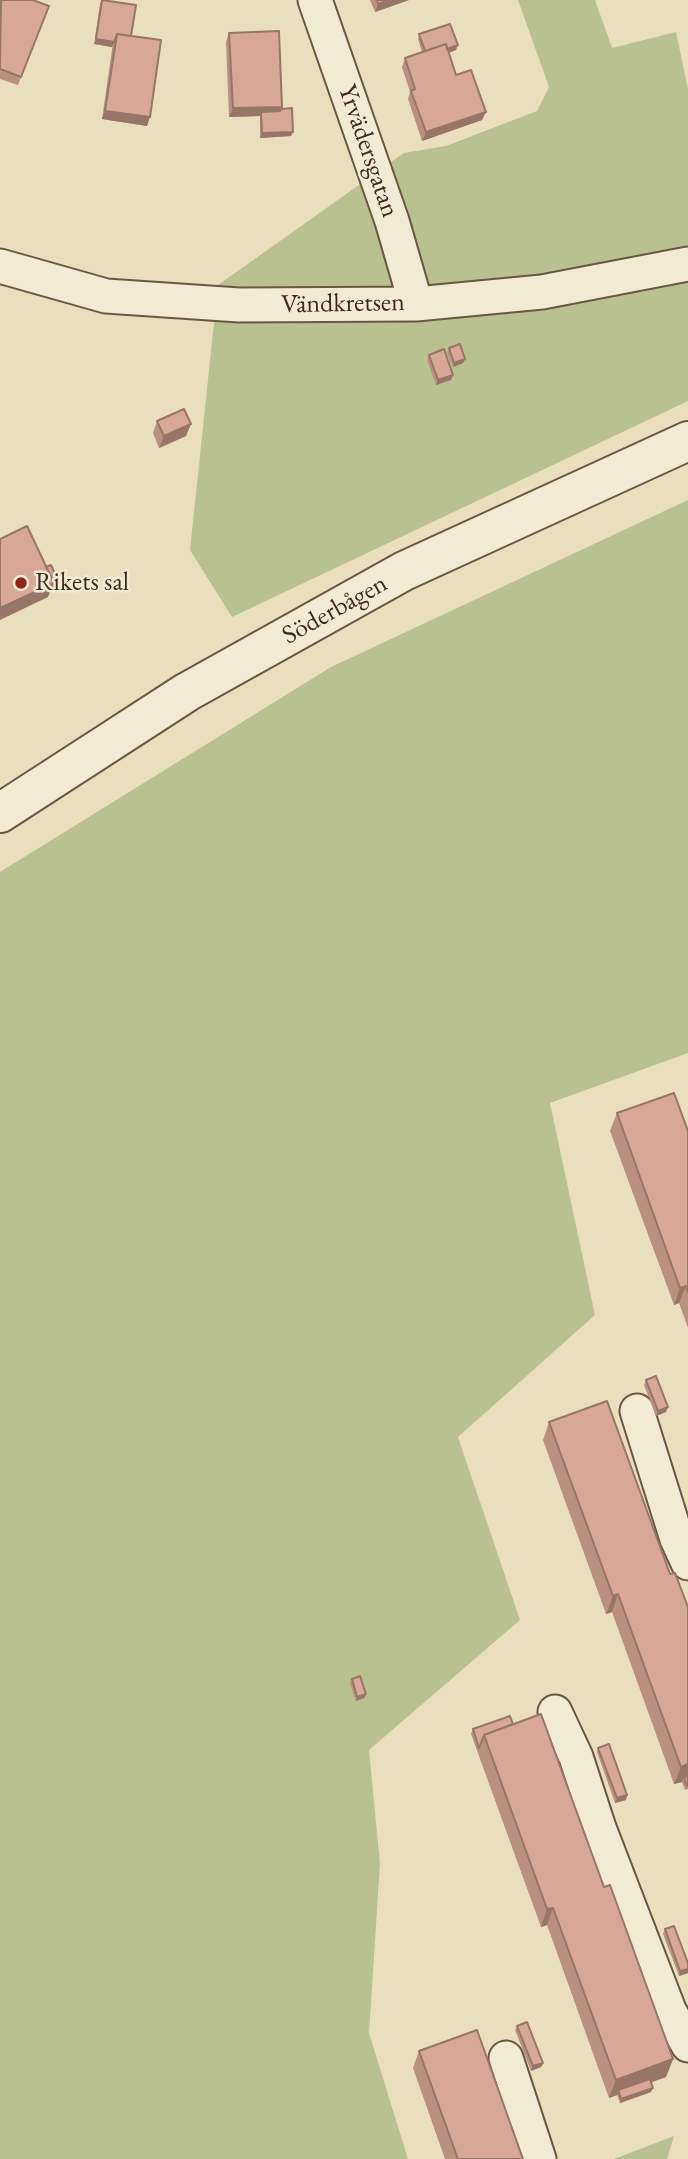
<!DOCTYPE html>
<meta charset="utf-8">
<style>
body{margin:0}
canvas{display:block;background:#e9dfbd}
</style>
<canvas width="688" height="2159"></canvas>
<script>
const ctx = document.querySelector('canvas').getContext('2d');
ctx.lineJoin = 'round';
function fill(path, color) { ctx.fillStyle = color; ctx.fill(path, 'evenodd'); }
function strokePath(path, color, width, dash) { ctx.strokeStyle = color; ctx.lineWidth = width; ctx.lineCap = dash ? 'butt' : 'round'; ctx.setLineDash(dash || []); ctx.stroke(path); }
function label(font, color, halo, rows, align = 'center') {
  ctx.font = font + ' "EB Garamond",serif'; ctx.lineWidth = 5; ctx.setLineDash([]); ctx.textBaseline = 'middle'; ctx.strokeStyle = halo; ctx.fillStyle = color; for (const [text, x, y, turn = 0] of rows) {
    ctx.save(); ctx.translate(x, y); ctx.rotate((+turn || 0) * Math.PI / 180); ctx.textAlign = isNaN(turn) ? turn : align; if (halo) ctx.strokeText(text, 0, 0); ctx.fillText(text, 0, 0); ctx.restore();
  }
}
fill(new Path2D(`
 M518,0h77l17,48 64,-16 12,57v312l-456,216 -42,-67 28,-265 186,-132 42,-7 91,-35 12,-24z
 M688,500v553l-138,50 45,212 -137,122 62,183 -151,130 11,114 -11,169 39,126h-408v-1287l331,-205z
 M674,2136l-7,23h-53z`), '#b9c18f');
const minor = new Path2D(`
 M315,0l77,221 24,83
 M0,266l106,30 133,9 177,-1 126,-12 146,-28
 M637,1411l40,128 11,24
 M555,1712l21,45 23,71 70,182 19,35
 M506,2058l33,101`);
const tertiary = new Path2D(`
 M0,813l187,-121 217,-121 284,-130`);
strokePath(minor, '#6a5645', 37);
strokePath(tertiary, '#6a5645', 42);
strokePath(minor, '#f1ead4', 33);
strokePath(tertiary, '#f1ead4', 38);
fill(new Path2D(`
 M102,0l29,36 16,90 -45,-7 11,-76 -1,4 -18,-3 6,-40z
 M370,0h39l-34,12z
 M0,2l49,4 -31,79 -18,-6z
 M229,33l53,74 -1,2 12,23 -2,4 -31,2v-22l-31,1 -3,-75z
 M419,34l37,16 -7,3 7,22 26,45 -60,21 -14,-42 2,-7 -8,-25 3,-9 17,-6 -4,-13z
 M449,348l16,11 -2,4 -10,4 -6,-14z
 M429,355l24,20 -2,5 -15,5 -9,-25z
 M157,421l29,15 -27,12 -6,-15z
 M617,1113l71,18v197l-9,-25 -5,2 -64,-174z
 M646,1380l20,32 -10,4 -12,-31z
 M549,1422l121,152 18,33v182l-3,1 -3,-8 -8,2 -62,-172 -6,2 -63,-174z
 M352,1679l14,15 -2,4 -8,3 -6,-17z
 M513,1724l91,163 69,172 -7,18 -15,5v10l-31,11 -3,-8 -8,3 -62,-173 -6,2 -70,-193 2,-5z
 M598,1748l29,47 -1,5 -11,3 -18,-51z
 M665,1929l23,44 -9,3 -16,-42z
 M517,2026l26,37 -2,4 -10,4 -16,-41z
 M419,2051l104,108h-78l-32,-91z`), '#bb9081');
fill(new Path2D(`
 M388,0h21l-34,12 3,-8z
 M96,39l18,3 -2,5 -18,-3z
 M458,45l-2,5 -13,5 2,-5z
 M282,107l-4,8 -17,-3 -1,4 -31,1 4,-9z
 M105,111l45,6 -3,9 -45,-7z
 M486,112l-4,8 -60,21 4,-9z
 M293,132l-2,4 -31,2 2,-5z
 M465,359l-2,4 -10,4 1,-4z
 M453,375l-2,5 -15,5 2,-5z
 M191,424l-5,12 -27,12 5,-12z
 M54,583h5l-2,5 -6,2 -3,7 -48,23v-12z
 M686,1286l-7,17 -5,2 6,-17z
 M668,1407l-2,5 -10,4 2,-5z
 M618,1594l-6,18 -6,2 7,-18z
 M366,1694l-2,4 -8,3 1,-4z
 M688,1764v15l-4,-2 -2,5 -8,2 7,-17z
 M627,1795l-1,5 -11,3 2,-5z
 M553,1908l-6,17 -6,2 6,-18z
 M688,1969v4l-9,3 1,-5z
 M673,2059l-7,18 -47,17 -1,-4 -1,5 -8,3 7,-18z
 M543,2063l-2,4 -10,4 2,-5z
 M653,2088l-2,4 -31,11 1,-4z`), '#987569');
const building = new Path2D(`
 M1,0h32l16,6 -28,71 -21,-8z
 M102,0l34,5 -5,31 -14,-2 -3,8 -18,-3z
 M377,0h11l-10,4z
 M450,24l8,21 -11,4 -1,-5 -21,7 -6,-17z
 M279,31l3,76 -49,1 -4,-75z
 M117,34l44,6 -11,77 -45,-6z
 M446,44l10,31 15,-5 15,42 -60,20 -15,-41 4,-2 -10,-31z
 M292,108l1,24 -31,1 -1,-21 19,-1 1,-2z
 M460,344l5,15 -11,4 -5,-15z
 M444,349l9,26 -15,5 -9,-25z
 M184,409l7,15 -27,12 -7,-15z
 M27,526l27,57 -54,25v-69z
 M51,565l8,18 -6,3 1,-3 -8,-16z
 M674,1093l14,38v161l-2,-6 -6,2 -63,-175z
 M656,1376l12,31 -10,4 -12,-31z
 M607,1401l63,173 5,-1 13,34v157l-7,3 -63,-173 -5,2 -64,-174z
 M360,1676l6,18 -9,3 -5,-18z
 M541,1714l63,173 6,-2 63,174 -57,21 -63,-172 -6,1 -63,-174z
 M510,1716l3,8 -29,11 -5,13 -6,-19z
 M609,1744l18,51 -10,3 -19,-50z
 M688,1776v9l-1,1 -3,-9z
 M674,1926l14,37v6l-8,2 -15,-42z
 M527,2022l16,41 -10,3 -16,-40z
 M477,2030l46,129h-65l-39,-108z
 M650,2079l3,9 -32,11 -3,-9z`);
fill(building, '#d9a796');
strokePath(building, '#987569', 2);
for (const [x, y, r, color] of [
 [21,583,7,"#8f2418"]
]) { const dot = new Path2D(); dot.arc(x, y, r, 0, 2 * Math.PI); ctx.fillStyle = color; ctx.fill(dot); strokePath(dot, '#f1ead4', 2.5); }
label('26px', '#3f281d', '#f1ead4', [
 ["Yrvädersgatan",368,151,71],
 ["Vändkretsen",343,304,-1],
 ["Söderbågen",335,610,-29]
]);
label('26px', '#3f281d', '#f1ead4', [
 ["Rikets sal",35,583]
], 'left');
</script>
